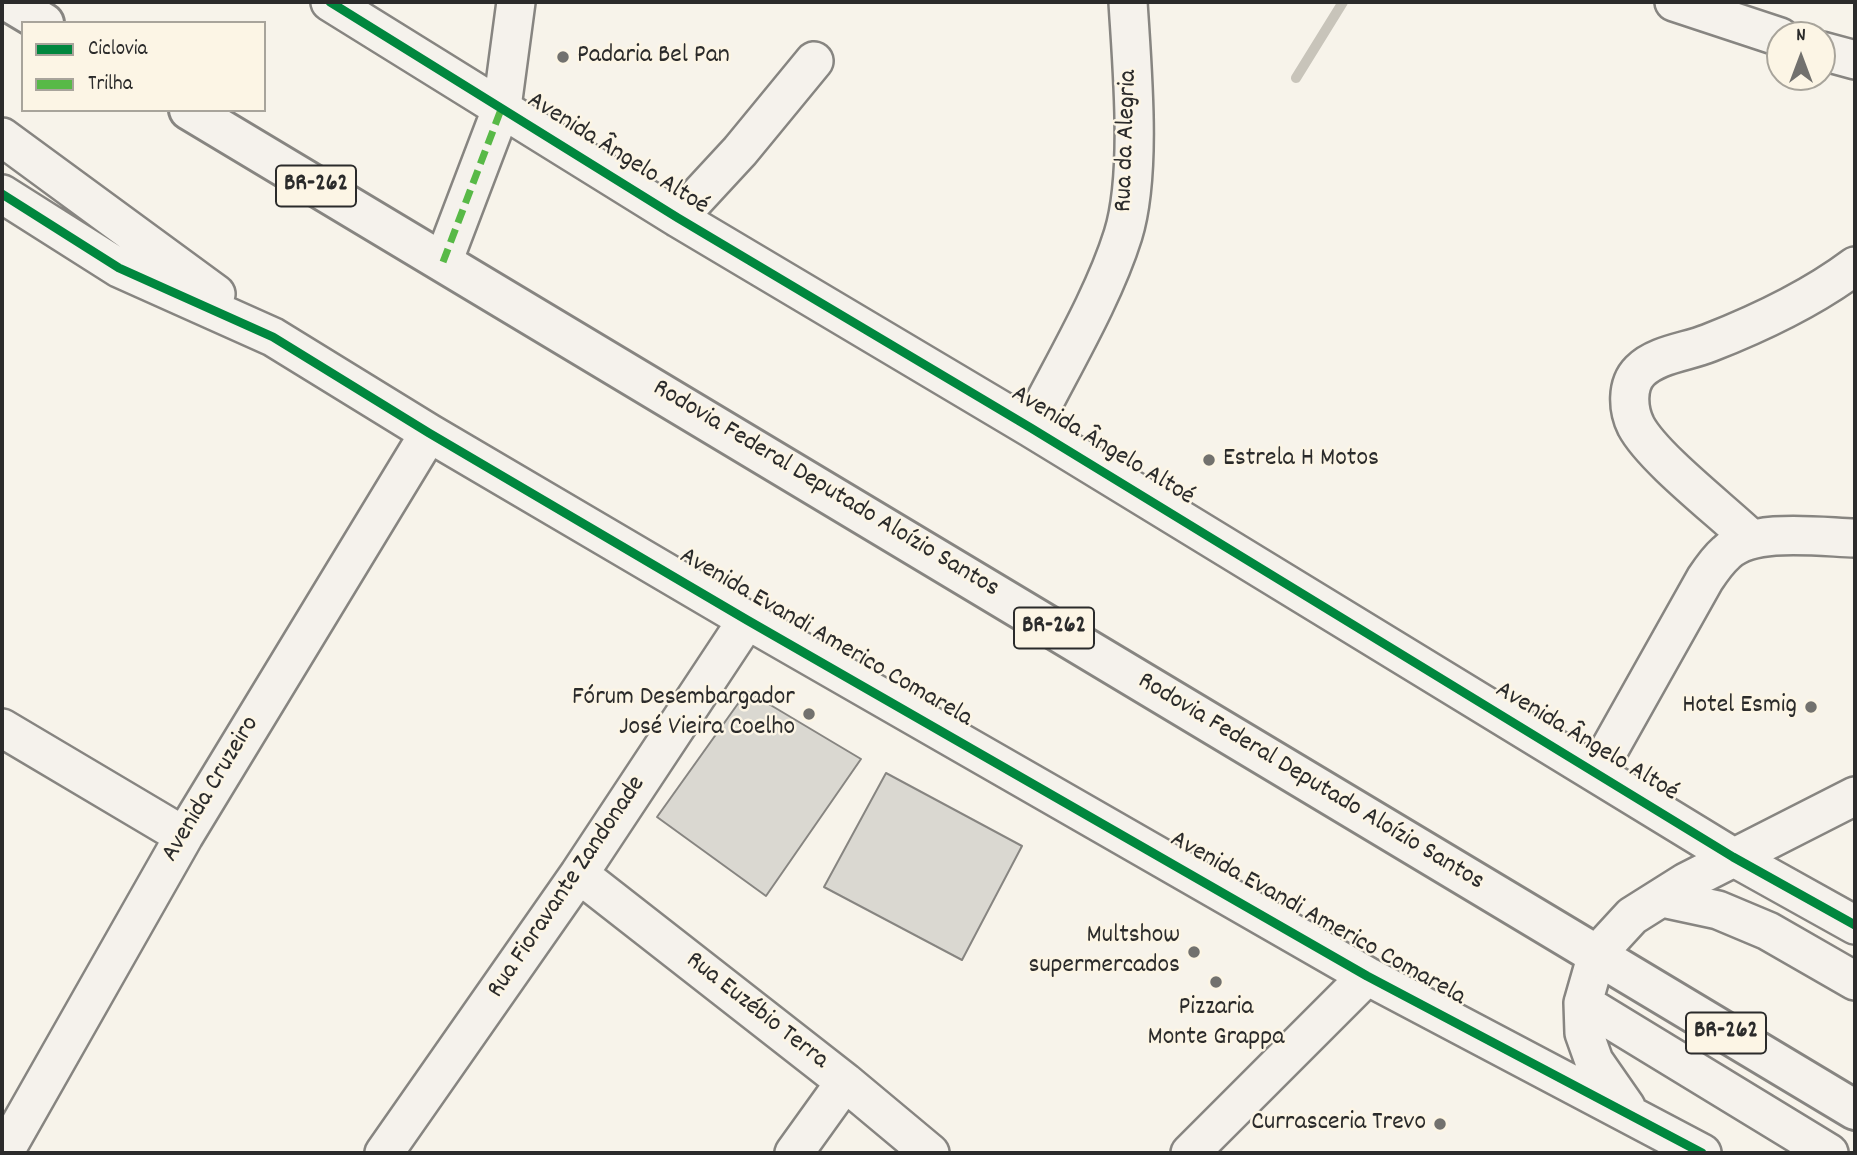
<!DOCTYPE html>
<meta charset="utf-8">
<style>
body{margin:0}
#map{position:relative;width:1857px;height:1155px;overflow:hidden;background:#f7f3ea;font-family:Dekko,sans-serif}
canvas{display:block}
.frame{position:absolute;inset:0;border:4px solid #2b2b2b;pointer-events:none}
.legend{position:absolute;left:21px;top:21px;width:245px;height:91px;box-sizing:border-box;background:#fcf5e5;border:2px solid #a8a49b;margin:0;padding:9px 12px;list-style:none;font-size:21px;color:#2b2b2b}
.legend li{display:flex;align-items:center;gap:14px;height:35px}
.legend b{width:35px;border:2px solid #a8a49b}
.north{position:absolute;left:1766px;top:21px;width:70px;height:70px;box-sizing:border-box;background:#fcf5e5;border:2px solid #a8a49b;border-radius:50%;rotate:0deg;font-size:19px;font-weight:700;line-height:28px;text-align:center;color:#2b2b2b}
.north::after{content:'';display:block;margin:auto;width:24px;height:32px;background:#72716e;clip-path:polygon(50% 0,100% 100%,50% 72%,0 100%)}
</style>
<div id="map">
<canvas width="1857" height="1155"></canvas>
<div class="frame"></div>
<ul class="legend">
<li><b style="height:9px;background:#00873e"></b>Ciclovia</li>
<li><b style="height:9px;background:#58b947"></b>Trilha</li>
</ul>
<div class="north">N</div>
</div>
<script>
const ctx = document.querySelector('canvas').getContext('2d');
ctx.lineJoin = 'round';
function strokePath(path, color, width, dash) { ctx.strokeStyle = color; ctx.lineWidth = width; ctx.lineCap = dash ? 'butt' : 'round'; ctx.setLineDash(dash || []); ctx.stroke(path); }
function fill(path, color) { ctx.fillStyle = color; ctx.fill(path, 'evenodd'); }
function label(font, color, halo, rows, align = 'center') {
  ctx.font = font + ' Dekko,sans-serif'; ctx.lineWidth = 5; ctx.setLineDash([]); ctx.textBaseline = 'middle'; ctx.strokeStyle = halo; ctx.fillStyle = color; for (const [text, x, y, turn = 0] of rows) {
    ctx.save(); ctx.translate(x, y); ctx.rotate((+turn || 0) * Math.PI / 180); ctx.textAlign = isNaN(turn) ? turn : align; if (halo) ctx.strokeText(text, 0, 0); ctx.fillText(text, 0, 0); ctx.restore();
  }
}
strokePath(new Path2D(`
 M1296,78l47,-76`), '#c8c4ba', 10);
const building = new Path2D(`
 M747,691l114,68 -95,137 -109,-79z
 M886,773l136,73 -60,114 -138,-73z`);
fill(building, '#dad8d1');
strokePath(building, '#878581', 2);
const minor = new Path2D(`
 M330,2l348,216 353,210 702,429 122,68
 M1674,2l106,35
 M1822,51l33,9
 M2,137l214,157
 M2,194l117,74 154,69 156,96 318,187 620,356 335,177
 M678,218l62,-67 74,-90
 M443,262l59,-155 14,-105
 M1031,428c30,-60 72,-129 92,-193 19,-61 9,-168 5,-233
 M1751,539c-29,-28 -98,-81 -115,-113 -8,-16 -10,-41 4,-55 17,-17 47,-19 69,-28 51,-20 102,-44 146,-77
 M2,728l182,108
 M1596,773l109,-194c6,-9 13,-19 21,-26 26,-26 94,-16 129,-15
 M579,874l266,208 85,71
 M1662,898l56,12 50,21 87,50
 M1583,1003l246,150
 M1626,1107l-32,-46 -10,-28 -1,-30 14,-49 35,-38 54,-34 169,-86
 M4,1153l180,-317 245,-403
 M384,1153l195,-279 168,-254
 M794,1153l51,-71
 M1190,1153l177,-177`);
const highway = new Path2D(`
 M9,2l35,21
 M189,110l1666,1000`);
strokePath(minor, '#878581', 42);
strokePath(highway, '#878581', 44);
strokePath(minor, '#f5f2ec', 37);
strokePath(highway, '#f5f2ec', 38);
strokePath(new Path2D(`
 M443,262l59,-155`), '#58b947', 7, [14, 7]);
strokePath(new Path2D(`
 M330,2l348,216 353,210 702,429 122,68
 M2,194l117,74 154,69 156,96 318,187 620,356 335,177`), '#00873e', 9);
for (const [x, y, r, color] of [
 [563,57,7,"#72716e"],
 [1209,460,7,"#72716e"],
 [1811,707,7,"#72716e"],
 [809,714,7,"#72716e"],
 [1194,952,7,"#72716e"],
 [1216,982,7,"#72716e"],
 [1440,1124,7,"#72716e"]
]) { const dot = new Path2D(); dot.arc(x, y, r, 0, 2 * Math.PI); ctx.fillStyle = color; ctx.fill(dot); strokePath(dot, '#fcf5e5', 2.5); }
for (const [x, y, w] of [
 [316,186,80],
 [1054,628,80],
 [1726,1033,80]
]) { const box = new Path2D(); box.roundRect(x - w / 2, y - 20.5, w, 41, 5); ctx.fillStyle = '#fcf5e5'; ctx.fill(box); strokePath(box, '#2b2b2b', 2); }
label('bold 24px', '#2b2b2b', null, [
 ["BR-262",316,186],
 ["BR-262",1054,628],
 ["BR-262",1726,1033]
]);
label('26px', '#2b2b2b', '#fcf5e5', [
 ["Padaria Bel Pan",577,57,"left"],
 ["Estrela H Motos",1223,460,"left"],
 ["Fórum Desembargador",795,699],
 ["José Vieira Coelho",795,729],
 ["Hotel Esmig",1797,707],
 ["Multshow",1180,937],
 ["supermercados",1180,967],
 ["Pizzaria",1216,1009,"center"],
 ["Monte Grappa",1216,1039,"center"],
 ["Currasceria Trevo",1426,1124]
], 'right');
label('26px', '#2b2b2b', '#fcf5e5', [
 ["Rua da Alegria",1128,141,-88],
 ["Avenida Ângelo Altoé",617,155,32],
 ["Avenida Ângelo Altoé",1102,447,31],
 ["Rodovia Federal Deputado Aloízio Santos",825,490,31],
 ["Avenida Evandi Americo Comarela",825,639,30],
 ["Avenida Ângelo Altoé",1586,743,31],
 ["Rodovia Federal Deputado Aloízio Santos",1310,783,31],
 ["Avenida Cruzeiro",212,790,-59],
 ["Rua Fioravante Zandonade",568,888,-56],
 ["Avenida Evandi Americo Comarela",1317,920,29],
 ["Rua Euzébio Terra",756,1012,38]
]);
</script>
